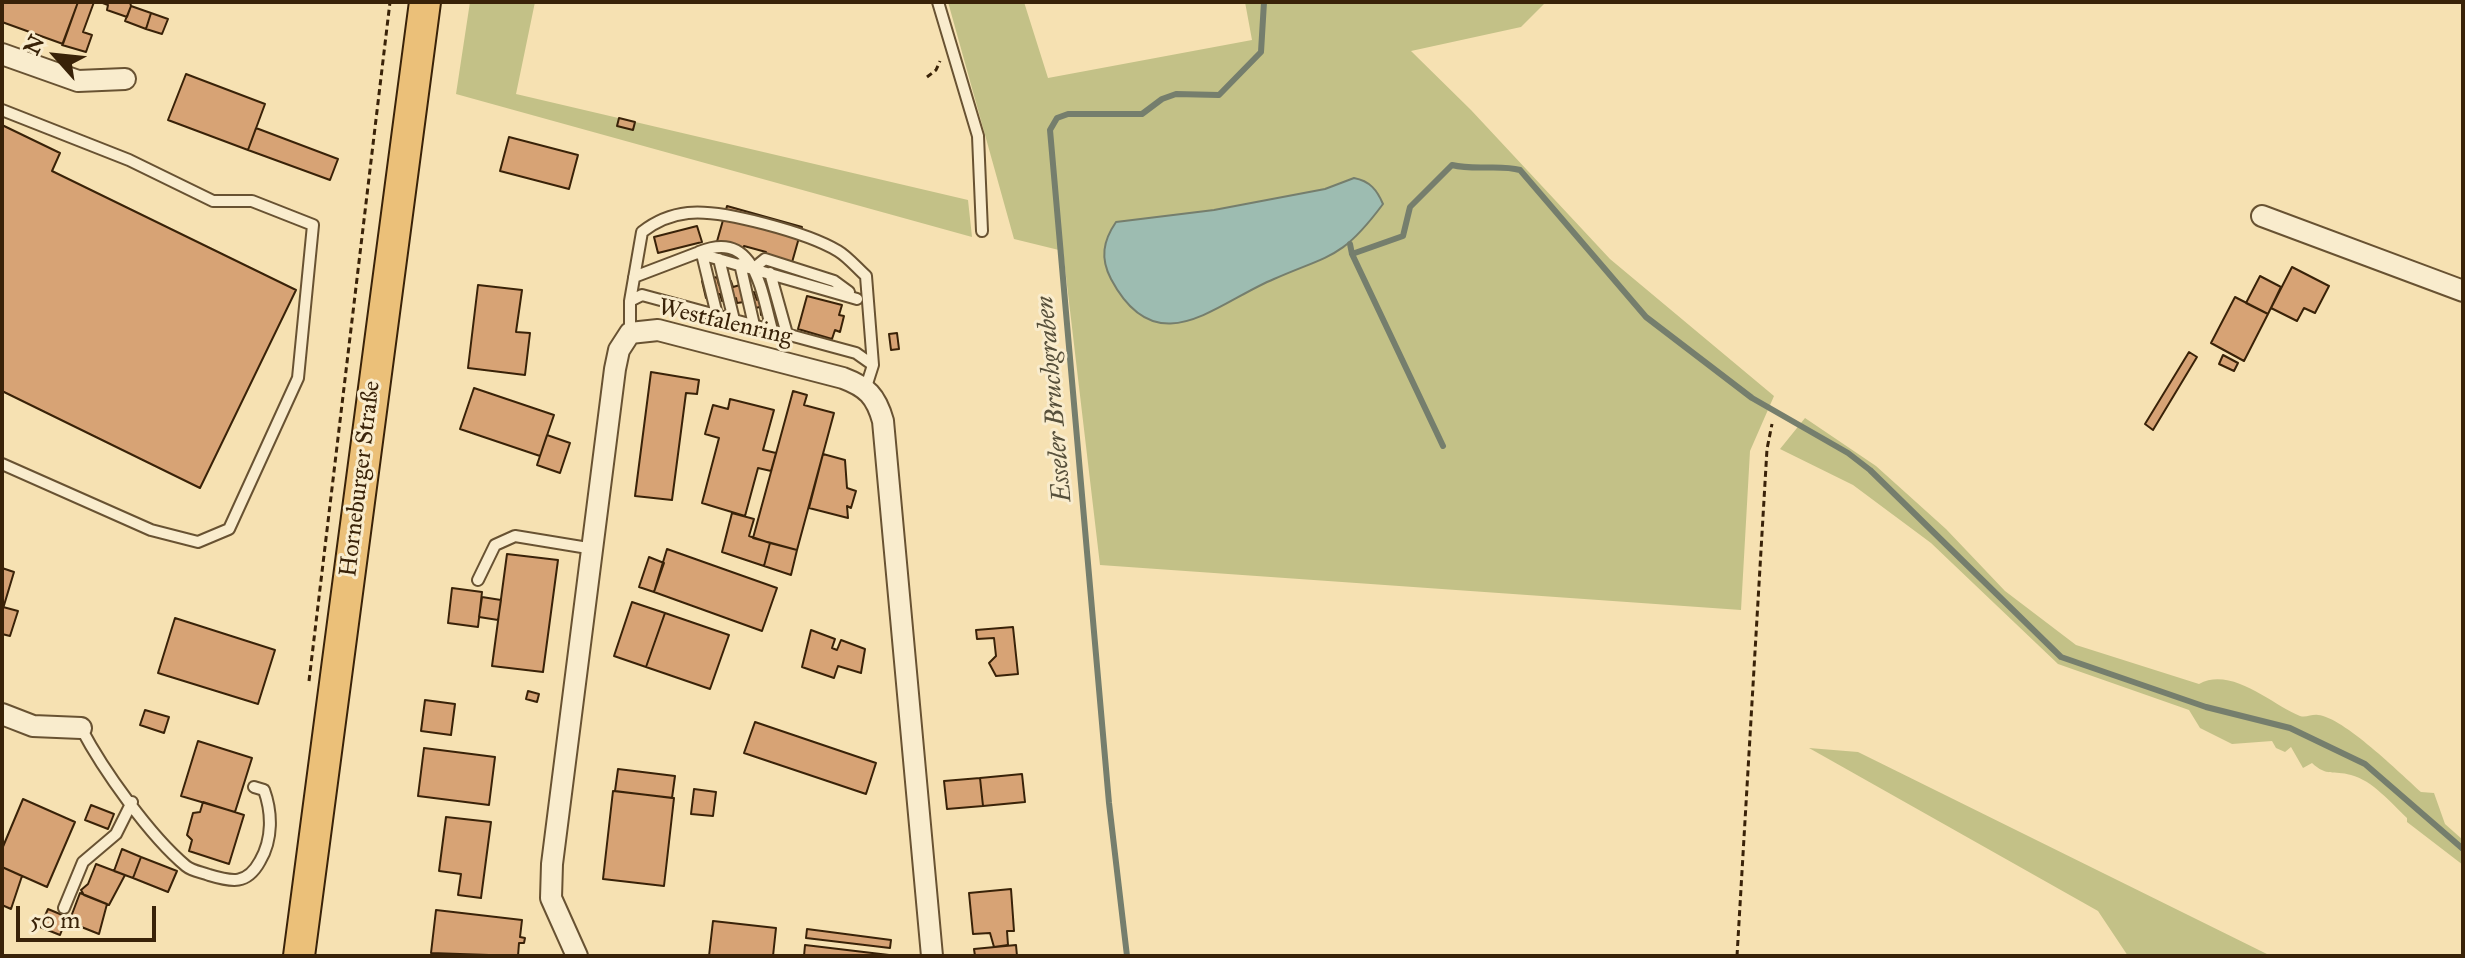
<!DOCTYPE html>
<meta charset="utf-8">
<style>
body{margin:0}
#map{position:relative;width:2465px;height:958px;overflow:hidden;background:#f6e1b2;font-family:"IM FELL Great Primer",serif}
canvas{display:block}
.frame{position:absolute;inset:0;border:4px solid #392208;pointer-events:none}
.north{position:absolute;left:16px;top:16px;width:80px;height:80px;-webkit-text-stroke:6px #f9eccd;paint-order:stroke;rotate:297deg;font-size:22px;font-weight:700;line-height:32px;text-align:center;color:#392208}
.north::after{content:'';display:block;margin:auto;width:28px;height:36px;background:#392208;clip-path:polygon(50% 0,100% 100%,50% 72%,0 100%)}
.scale{position:absolute;left:16px;top:906px;width:140px;height:36px;box-sizing:border-box;border:4px solid #392208;border-top:0;padding-left:10px;font-size:24px;line-height:28px;white-space:nowrap;color:#392208;-webkit-text-stroke:6px #f9eccd;paint-order:stroke}
</style>
<div id="map">
<canvas width="2465" height="958"></canvas>
<div class="frame"></div>
<div class="north">N</div>
<div class="scale">50 m</div>
</div>
<script>
const ctx = document.querySelector('canvas').getContext('2d');
ctx.lineJoin = 'round';
function fill(path, color) { ctx.fillStyle = color; ctx.fill(path, 'evenodd'); }
function strokePath(path, color, width, dash) { ctx.strokeStyle = color; ctx.lineWidth = width; ctx.lineCap = dash ? 'butt' : 'round'; ctx.setLineDash(dash || []); ctx.stroke(path); }
function label(font, color, halo, rows, align = 'center') {
  ctx.font = font + ' "IM FELL Great Primer",serif'; ctx.lineWidth = 6; ctx.setLineDash([]); ctx.textBaseline = 'middle'; ctx.strokeStyle = halo; ctx.fillStyle = color; for (const [text, x, y, turn = 0] of rows) {
    ctx.save(); ctx.translate(x, y); ctx.rotate((+turn || 0) * Math.PI / 180); ctx.textAlign = isNaN(turn) ? turn : align; if (halo) ctx.strokeText(text, 0, 0); ctx.fillText(text, 0, 0); ctx.restore();
  }
}
fill(new Path2D(`
 M470,2h65l-19,92 452,106 4,37 -516,-143z
 M948,2h76l24,76 204,-38 -7,-38h301l-25,25 -110,24 60,59 139,149 164,137 -24,55 -9,159 -641,-45 -37,-314 -49,-12z
 M1805,418l71,48 70,63 59,62 71,54 123,39c33,-18 73,21 101,32 6,2 12,-2 18,-1 25,2 83,59 103,77l13,1 11,31 18,16v25l-56,-43v-4c-15,-14 -35,-38 -56,-43 -18,-5 -24,2 -39,-12l-9,5 -12,-21 -6,5 -9,-4 -4,-7 -40,3 -32,-16 -11,-18 -131,-46 -127,-121 -78,-58 -73,-36z
 M1809,748l49,4 413,204h-143l-30,-45z`), '#c3c187');
const water = new Path2D(`
 M1354,178c16,3 23,12 29,26 -41,55 -52,50 -109,75 -58,24 -117,87 -163,0 -11,-21 -8,-38 5,-57l98,-12 111,-21z`);
fill(water, '#9dbcb1');
strokePath(water, '#757e6d', 2);
strokePath(new Path2D(`
 M1350,244l2,10 51,-18 7,-29 42,-42c24,6 47,-1 68,5l126,147 106,81 96,55 22,17 191,187 145,50 84,21 75,36 98,85
 M1352,254l91,192
 M1127,956l-18,-153 -59,-673 7,-12 11,-4h74l20,-15 14,-5 43,1 42,-43 3,-50`), '#757e6d', 6);
const building = new Path2D(`
 M2,2h76l-15,42 -61,-22z
 M78,2h16l-11,30 9,3 -6,17 -24,-7z
 M100,2h30l1,4 -4,11 -20,-7 1,-5z
 M131,6l20,7 -5,16 -21,-8z
 M151,13l17,6 -6,15 -16,-5z
 M186,74l79,30 -17,46 -80,-30z
 M619,118l16,4 -2,8 -16,-4z
 M2,125l58,28 -8,18 244,119 -96,198 -198,-97z
 M256,128l82,31 -8,21 -82,-30z
 M509,137l69,18 -9,34 -69,-18z
 M727,206l75,21 -13,46 -26,-8 3,-13 -22,-6 -4,13 -26,-7z
 M697,226l5,16 -44,11 -4,-16z
 M2292,267l37,19 -14,27 -11,-5 -7,13 -26,-13z
 M2260,276l21,11 -13,27 -22,-11z
 M717,277l2,8 12,-4 2,6 7,-2 2,10 12,-3 3,8 12,-3 4,15 -12,3 -1,-8 -14,3 -2,-8 -7,1 -1,-5 -14,3 -2,-7 -14,4 -4,-17z
 M478,285l44,5 -6,42 14,1 -5,42 -57,-7z
 M807,296l35,9 -3,10 5,1 -4,16 -5,-2 -3,9 -34,-10z
 M2235,297l33,17 -24,47 -33,-18z
 M897,333l2,16 -8,1 -2,-16z
 M2189,352l8,5 -44,73 -8,-6z
 M2223,355l15,8 -4,8 -15,-7z
 M651,372l48,8 -2,14 -11,-1 -14,107 -37,-4z
 M474,388l80,27 -14,41 -80,-27z
 M793,391l14,4 -3,10 30,8 -37,137 -44,-12z
 M730,399l44,11 -11,40 13,3 -5,18 -13,-3 -13,48 -43,-13 17,-65 -14,-4 8,-29 15,4z
 M547,435l23,8 -10,30 -23,-8z
 M823,454l22,6 2,28 9,3 -5,17 -4,-2 1,12 -39,-10z
 M732,513l22,6 -5,17 21,7 -6,23 -42,-14z
 M770,543l27,7 -6,25 -27,-9z
 M667,549l110,39 -15,43 -108,-39z
 M507,554l51,6 -15,112 -51,-6z
 M649,557l15,6 -10,29 -15,-5z
 M2,568l12,4 -12,40z
 M452,588l30,4 -4,35 -30,-4z
 M482,597l19,3 -3,20 -19,-3z
 M632,602l33,11 -19,54 -32,-11z
 M3,607l15,4 -8,25 -8,-2z
 M665,613l64,22 -19,54 -64,-22z
 M175,618l100,32 -17,54 -100,-31z
 M1013,627l5,47 -22,2 -7,-13 7,-7 -2,-18 -17,1 -1,-9z
 M811,630l24,9 -3,9 5,2 4,-10 24,9 -4,24 -23,-7 -4,12 -32,-11z
 M528,691l11,3 -2,8 -11,-3z
 M425,700l30,4 -4,31 -30,-4z
 M145,710l24,7 -5,16 -24,-8z
 M755,722l121,41 -10,31 -122,-41z
 M198,741l54,17 -17,54 -54,-16z
 M424,748l71,9 -6,48 -71,-9z
 M618,769l57,7 -3,22 -57,-7z
 M1022,774l3,28 -42,4 -3,-28z
 M980,778l3,28 -36,3 -3,-28z
 M694,789l22,3 -3,24 -22,-2z
 M613,791l61,7 -10,88 -61,-7z
 M23,799l52,23 -28,65 -45,-20v-18z
 M203,802l41,13 -15,49 -40,-13 3,-11 -5,-5 6,-22 7,-1z
 M91,805l23,9 -6,15 -23,-9z
 M446,817l45,5 -10,76 -23,-3 3,-21 -22,-3z
 M122,849l19,8 -8,21 -19,-7z
 M141,857l36,14 -9,21 -35,-14z
 M96,864l29,11 -16,30 -25,-10 -3,-5 7,-6z
 M2,867l20,9 -11,33 -9,-4z
 M1011,889l3,42h-7l1,14 -14,2 -4,-14 -17,1 -4,-41z
 M80,893l27,11 -8,30 -30,-12z
 M48,909l19,8 -7,18 -20,-8z
 M436,910l86,10 -2,17 5,1 -1,5h-5l-1,13 -87,-3z
 M713,921l63,7 -3,28h-64z
 M807,929l84,11 -1,8 -84,-10z
 M805,945l84,10v1h-85z
 M1016,945l1,11h-42l-1,-7z`);
fill(building, '#d7a375');
strokePath(building, '#392208', 2);
const service = new Path2D(`
 M938,2l40,134 4,95
 M2,110l127,50 84,41h39l61,24 -15,153 -69,151 -31,13 -47,-12 -149,-66
 M699,252c56,-23 62,38 73,78
 M702,254l15,61
 M719,259l15,61
 M740,264l14,61
 M754,268l11,-9 69,22 15,11
 M770,273l17,61
 M634,277l63,-24 160,46
 M630,301l12,-6 214,58 17,12
 M630,333v-32l12,-69c14,-11 28,-17 46,-19 34,-4 120,20 150,38 10,6 19,17 28,25l7,89 -7,22
 M478,580l17,-35 20,-9 79,13
 M81,728c22,42 69,108 105,138 6,5 15,6 23,9 23,7 38,10 51,-14 13,-22 12,-49 4,-71l-10,-3
 M64,908l19,-46 33,-28 16,-32`);
const minor = new Path2D(`
 M2,54l76,27 47,-2
 M2262,216l201,75
 M2,714l31,12 48,2
 M577,956l-26,-58 1,-34 63,-495 4,-19 11,-17 28,-3 185,48c24,9 33,18 40,43l49,535`);
const primary = new Path2D(`
 M299,956l126,-954`);
strokePath(service, '#685232', 14);
strokePath(minor, '#685232', 24);
strokePath(primary, '#392208', 34);
strokePath(new Path2D(`
 M927,77l9,-7 4,-9
 M309,681l81,-679
 M1737,956l30,-507 5,-25`), '#392208', 3, [6, 4]);
strokePath(service, '#f9eccd', 10);
strokePath(minor, '#f9eccd', 20);
strokePath(primary, '#ebc079', 30);
label('24px', '#392208', '#f9eccd', [
 ["Westfalenring",725,323,13],
 ["Horneburger Straße",361,479,-83]
]);
label('italic 26px', '#57503b', '#f9eccd', [
 ["Esseler Bruchgraben",1055,399,-95]
]);
</script>
